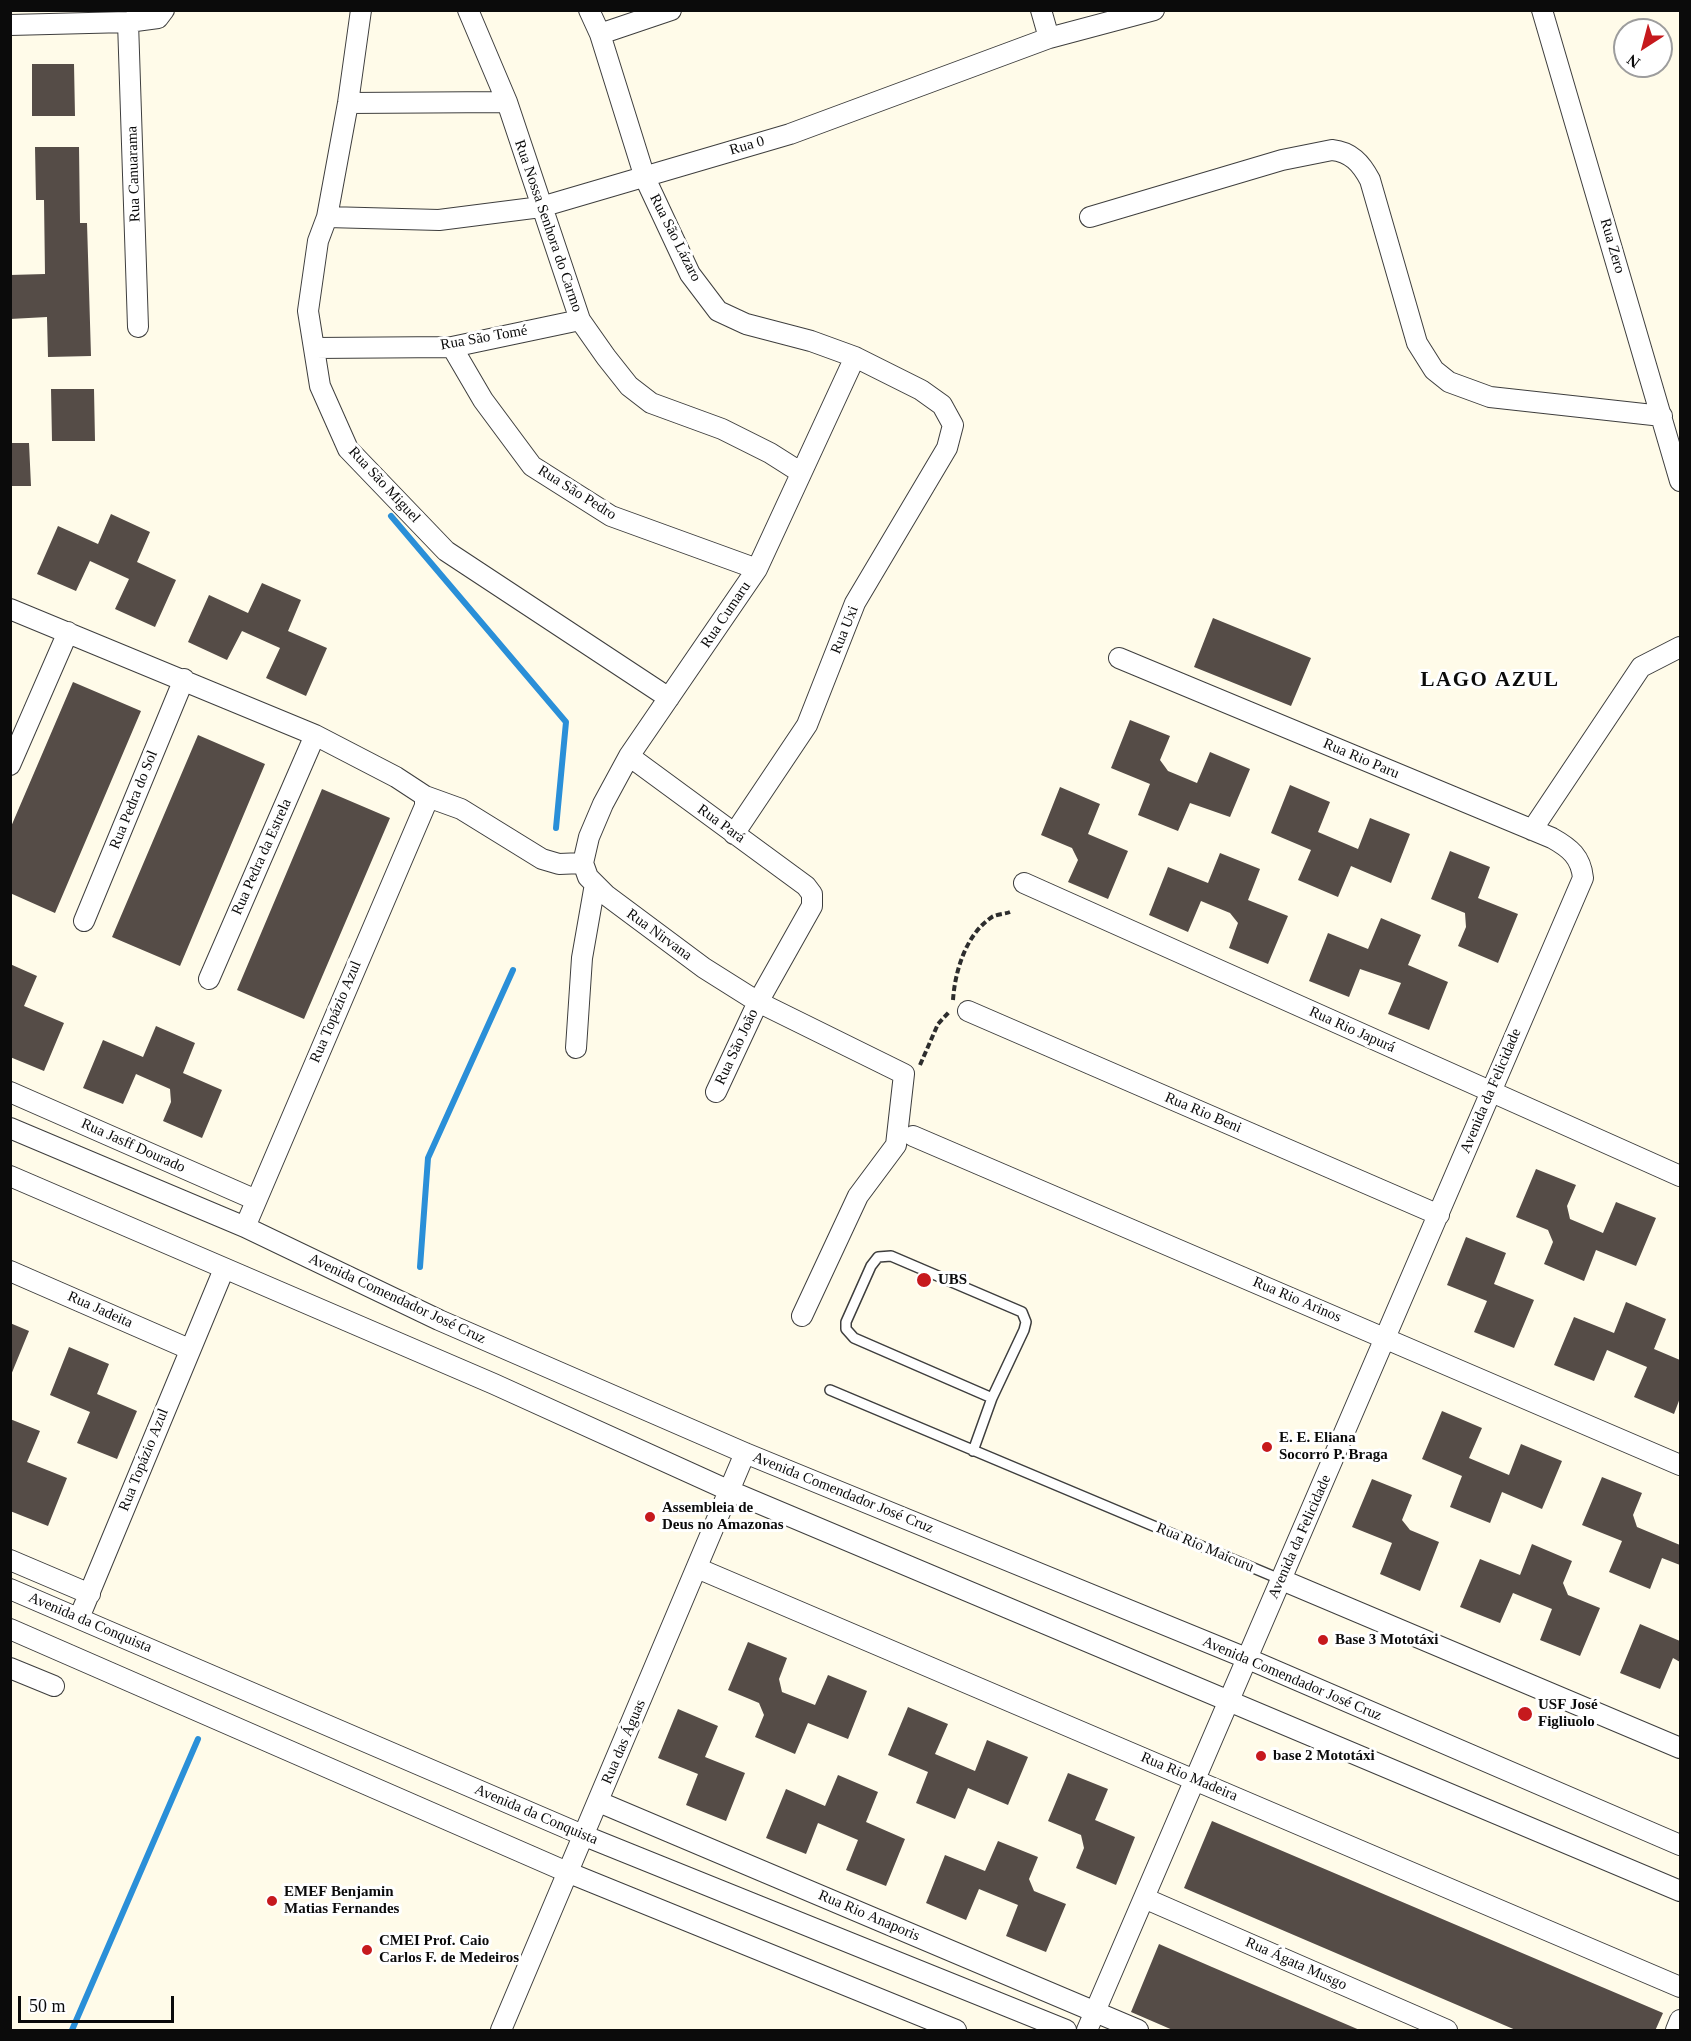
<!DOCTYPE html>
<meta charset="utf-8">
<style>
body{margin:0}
#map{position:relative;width:1691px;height:2041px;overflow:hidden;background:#fffbe9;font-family:"Times New Roman",serif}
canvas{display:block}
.frame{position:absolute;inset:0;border:12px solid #0b0b0b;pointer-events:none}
.north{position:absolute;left:1613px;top:18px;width:60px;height:60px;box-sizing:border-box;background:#fff;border:2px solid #9d9d9d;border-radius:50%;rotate:216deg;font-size:16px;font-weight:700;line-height:24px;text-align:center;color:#0b0b0b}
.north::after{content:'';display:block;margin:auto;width:21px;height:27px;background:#c6191d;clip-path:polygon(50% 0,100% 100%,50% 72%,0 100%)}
.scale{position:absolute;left:18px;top:1996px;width:156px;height:27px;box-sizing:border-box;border:3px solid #0b0b0b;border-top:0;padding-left:8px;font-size:18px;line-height:21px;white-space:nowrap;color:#0b0b0b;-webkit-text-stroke:4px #fff;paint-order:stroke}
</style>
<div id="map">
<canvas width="1691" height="2041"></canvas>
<div class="frame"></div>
<div class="north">N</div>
<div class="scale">50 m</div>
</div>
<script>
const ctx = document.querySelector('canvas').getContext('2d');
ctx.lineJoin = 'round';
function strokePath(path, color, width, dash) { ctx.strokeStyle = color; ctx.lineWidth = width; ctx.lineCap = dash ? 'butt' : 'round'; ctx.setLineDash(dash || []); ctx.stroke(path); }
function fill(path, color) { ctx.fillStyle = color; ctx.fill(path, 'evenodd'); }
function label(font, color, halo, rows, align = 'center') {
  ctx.font = font + ' "Times New Roman",serif'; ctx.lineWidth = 6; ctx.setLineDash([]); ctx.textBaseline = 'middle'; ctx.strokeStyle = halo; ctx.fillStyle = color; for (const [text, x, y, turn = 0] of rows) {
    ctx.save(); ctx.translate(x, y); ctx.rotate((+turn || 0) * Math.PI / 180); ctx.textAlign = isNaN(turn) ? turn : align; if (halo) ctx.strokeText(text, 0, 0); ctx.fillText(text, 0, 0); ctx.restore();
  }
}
strokePath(new Path2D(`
 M391,516l175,206 -10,106
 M420,1267l8,-109 85,-188
 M72,2030l126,-291`), '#2a8fd8', 6);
fill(new Path2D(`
 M32,64h42l1,52h-43z
 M35,147h44l1,76h7l4,133 -43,1 -1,-40 -37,2v-44l35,-1 -1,-74h-8z
 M51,389h43l1,52h-43z
 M10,443h19l2,43h-19z
 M111,514l39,18 -13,30 39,18 -21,47 -40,-18 14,-30 -39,-18 -14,30 -39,-17 21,-48 40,18z
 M262,583l39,17 -13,31 39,17 -21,48 -40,-18 14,-30 -38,-17 -15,29 -39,-18 21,-47 39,18z
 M1213,618l98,40 -20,48 -97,-39z
 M73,682l68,29 -86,202 -45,-20v-64z
 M1130,720l40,16 -10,24 8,11 29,12 13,-31 40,17 -20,48 -40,-14 -12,28 -40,-16 12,-31 -39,-16z
 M198,735l67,29 -85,202 -68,-29z
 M1290,785l40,17 -12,30 40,17 12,-31 40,16 -19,49 -40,-17 -13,31 -40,-17 13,-30 -40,-17z
 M1060,787l40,17 -12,30 40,17 -20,48 -40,-17 10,-22 -6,-12 -31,-13z
 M322,789l68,29 -86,201 -67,-29z
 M1450,851l40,16 -12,31 40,16 -20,49 -40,-17 8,-19 -1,-14 -34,-14z
 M1220,853l40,16 -12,31 40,16 -20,48 -39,-16 9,-25 -8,-10 -29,-12 -13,31 -39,-17 19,-48 40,16z
 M1381,918l40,17 -13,30 40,17 -19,48 -41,-16 13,-31 -41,-14 -11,28 -40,-16 19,-48 40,16z
 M10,964l27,12 -13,30 40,17 -20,48 -34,-14z
 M156,1026l39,17 -12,30 39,17 -20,48 -39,-17 8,-19 -1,-13 -34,-15 -13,30 -40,-16 20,-48 40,17z
 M1536,1169l40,16 -9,21 3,13 33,14 13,-31 40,16 -20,48 -40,-16 -12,31 -40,-17 9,-22 -5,-12 -32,-13z
 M1466,1237l40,16 -12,31 40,16 -20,48 -40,-16 13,-31 -40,-16z
 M1626,1302l40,17 -12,30 26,11v38l-6,16 -40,-17 13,-30 -40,-17 -13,31 -40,-16 20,-48 40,16z
 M10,1323l19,8 -18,44h-1z
 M69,1347l40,17 -12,30 40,17 -20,48 -40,-16 13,-31 -40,-17z
 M1442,1411l40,17 -13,30 40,17 12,-31 41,17 -20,48 -40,-17 -12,31 -40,-16 12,-31 -40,-17z
 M10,1419l30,12 -13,31 40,16 -19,48 -38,-15z
 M1602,1477l40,16 -9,22 4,12 43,18v20l-18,-7 -12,31 -41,-17 13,-31 -40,-16z
 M1372,1479l40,16 -10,25 8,10 29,12 -19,49 -40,-17 12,-31 -40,-16z
 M1532,1544l40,17 -9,22 5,12 32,13 -20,48 -40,-16 12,-31 -39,-16 -13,30 -40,-16 20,-48 40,16z
 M1640,1624l40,17v21l-7,-4 -13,31 -40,-16z
 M748,1642l39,16 -8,21 3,13 33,13 13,-30 39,16 -19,48 -40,-16 -13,31 -40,-17 9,-22 -5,-12 -31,-13z
 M908,1707l40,17 -13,30 40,17 12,-31 41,17 -20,48 -40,-17 -13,31 -39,-16 12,-31 -40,-17z
 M678,1709l40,17 -13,31 40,16 -19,48 -40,-16 12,-31 -40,-16z
 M1068,1773l40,16 -13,31 40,17 -19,48 -40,-17 8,-20 -3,-13 -33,-14z
 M838,1775l40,17 -12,30 39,17 -19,47 -40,-16 12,-30 -40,-17 -12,31 -40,-16 20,-49 39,17z
 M1212,1821l451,192 -8,18h-137l-334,-143z
 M998,1841l40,16 -9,22 5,12 32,13 -20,48 -40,-16 12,-31 -39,-16 -13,31 -40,-17 19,-48 40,16z
 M1159,1944l53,23 150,64h-187l-44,-19z`), '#554c47');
const lane = new Path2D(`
 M830,1390l452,190
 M973,1451l19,-53 -138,-60 -8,-9v-7l25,-56 7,-9 13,-1 131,56 4,10 -2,8 -32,68`);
const street = new Path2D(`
 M361,10l-13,93 -21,114 -9,24 -10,70 12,75 28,63 98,102 223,147
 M468,10l39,92 73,218 26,37 23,29 22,17 71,26 48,24 30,19
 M589,10l11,24 45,144 45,96 28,37 28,13 65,17 44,16 66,33 21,15 11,20 -6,23 -92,155 -48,122 -73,109
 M1041,10l8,28
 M1542,10l138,471
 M128,22l10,305
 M10,25l118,-3 30,-4 6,-8
 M600,34l71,-24
 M348,103l159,-1
 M327,217l112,3 102,-13 249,-73 259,-96 105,-28
 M1090,217l192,-57 50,-10c19,2 29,13 38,30l47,163 17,27 15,12 41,15 172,19
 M452,347l31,53 49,66 79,50 146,53
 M314,348l138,-1 128,-27
 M10,609l305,126 81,42 29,19 36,13 81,50 17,5 24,-1
 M629,756l177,130 6,8v12l-54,96 -42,90
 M10,765l58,-133
 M1532,830l109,-163 39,-20
 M1024,883l656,293
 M84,921l100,-242
 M209,979l106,-244
 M968,1011l471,204
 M576,1048l6,-90 13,-74
 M10,1092l246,108
 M10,1128l235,99 194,93 306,133 501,205 434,187
 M913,1136l767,329
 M10,1176l484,208 236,107 950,400
 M245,1227l180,-421v-10
 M10,1271l179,78
 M802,1316l56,-120 38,-51 8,-71 -146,-72 -54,-34 -98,-73 -18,-18 -5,-14 6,-26 14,-33 26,-48 128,-187 98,-212
 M10,1560l80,34
 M697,1568l983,419
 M1282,1580l398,168
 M10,1589l575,247 481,194
 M79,1618l145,-349
 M10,1629l557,243 389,158
 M10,1668l44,18
 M599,1802l539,228
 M1144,1898l303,132
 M501,2030l244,-577
 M1087,2030l496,-1152c-2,-21 -13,-30 -31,-40l-433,-180
 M1676,2030l4,-10`);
strokePath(lane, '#3e3e3e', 12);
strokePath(street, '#3e3e3e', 22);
strokePath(new Path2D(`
 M953,1000c2,-29 13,-66 39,-83 5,-3 13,-3 18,-5
 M920,1065l18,-41 11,-12`), '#2d2d2d', 4, [6, 3]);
strokePath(lane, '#fff', 9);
strokePath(street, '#fff', 20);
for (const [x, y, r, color] of [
 [924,1280,8,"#c6191d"],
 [1267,1447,6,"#c6191d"],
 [650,1517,6,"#c6191d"],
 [1323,1640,6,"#c6191d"],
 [1525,1714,8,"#c6191d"],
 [1261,1756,6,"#c6191d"],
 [272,1901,6,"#c6191d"],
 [367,1950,6,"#c6191d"]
]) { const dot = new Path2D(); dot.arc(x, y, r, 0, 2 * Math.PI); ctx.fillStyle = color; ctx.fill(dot); strokePath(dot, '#fff', 2); }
label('15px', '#0b0b0b', '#fff', [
 ["Rua 0",747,146,-16],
 ["Rua Canuarama",134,174,-92],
 ["Rua Nossa Senhora do Carmo",548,226,71],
 ["Rua São Lázaro",675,238,63],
 ["Rua Zero",1612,246,74],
 ["Rua São Tomé",484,338,-10],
 ["Rua São Miguel",384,485,47],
 ["Rua São Pedro",577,493,32],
 ["Rua Cumaru",726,615,-56],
 ["Rua Uxi",845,630,-68],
 ["Rua Rio Paru",1361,759,23],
 ["Rua Pedra do Sol",134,800,-68],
 ["Rua Pará",721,824,36],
 ["Rua Pedra da Estrela",262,857,-66],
 ["Rua Nirvana",659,935,36],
 ["Rua Topázio Azul",336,1012,-67],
 ["Rua Rio Japurá",1352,1030,24],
 ["Rua São João",737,1047,-65],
 ["Avenida da Felicidade",1491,1091,-67],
 ["Rua Rio Beni",1203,1113,23],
 ["Rua Jasff Dourado",133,1146,24],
 ["Avenida Comendador José Cruz",397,1299,25],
 ["Rua Rio Arinos",1297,1300,23],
 ["Rua Jadeita",100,1310,24],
 ["Rua Topázio Azul",144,1460,-68],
 ["Avenida Comendador José Cruz",843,1493,22],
 ["Avenida da Felicidade",1300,1537,-66],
 ["Rua Rio Maicuru",1205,1548,23],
 ["Avenida da Conquista",90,1623,23],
 ["Avenida Comendador José Cruz",1292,1679,23],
 ["Rua das Águas",624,1742,-67],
 ["Rua Rio Madeira",1189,1777,23],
 ["Avenida da Conquista",536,1815,23],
 ["Rua Rio Anaporis",869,1916,23],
 ["Rua Ágata Musgo",1296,1964,24]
]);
label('bold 15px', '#0b0b0b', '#fff', [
 ["UBS",938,1280],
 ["E. E. Eliana",1279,1438],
 ["Socorro P. Braga",1279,1455],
 ["Assembleia de",662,1508],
 ["Deus no Amazonas",662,1525],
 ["Base 3 Mototáxi",1335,1640],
 ["USF José",1538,1705],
 ["Figliuolo",1538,1722],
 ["base 2 Mototáxi",1273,1756],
 ["EMEF Benjamin",284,1892],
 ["Matias Fernandes",284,1909],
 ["CMEI Prof. Caio",379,1941],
 ["Carlos F. de Medeiros",379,1958]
], 'left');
ctx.letterSpacing = '1.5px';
label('bold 21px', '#0b0b0b', '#fff', [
 ["LAGO AZUL",1490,681]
]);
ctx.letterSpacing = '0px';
</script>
